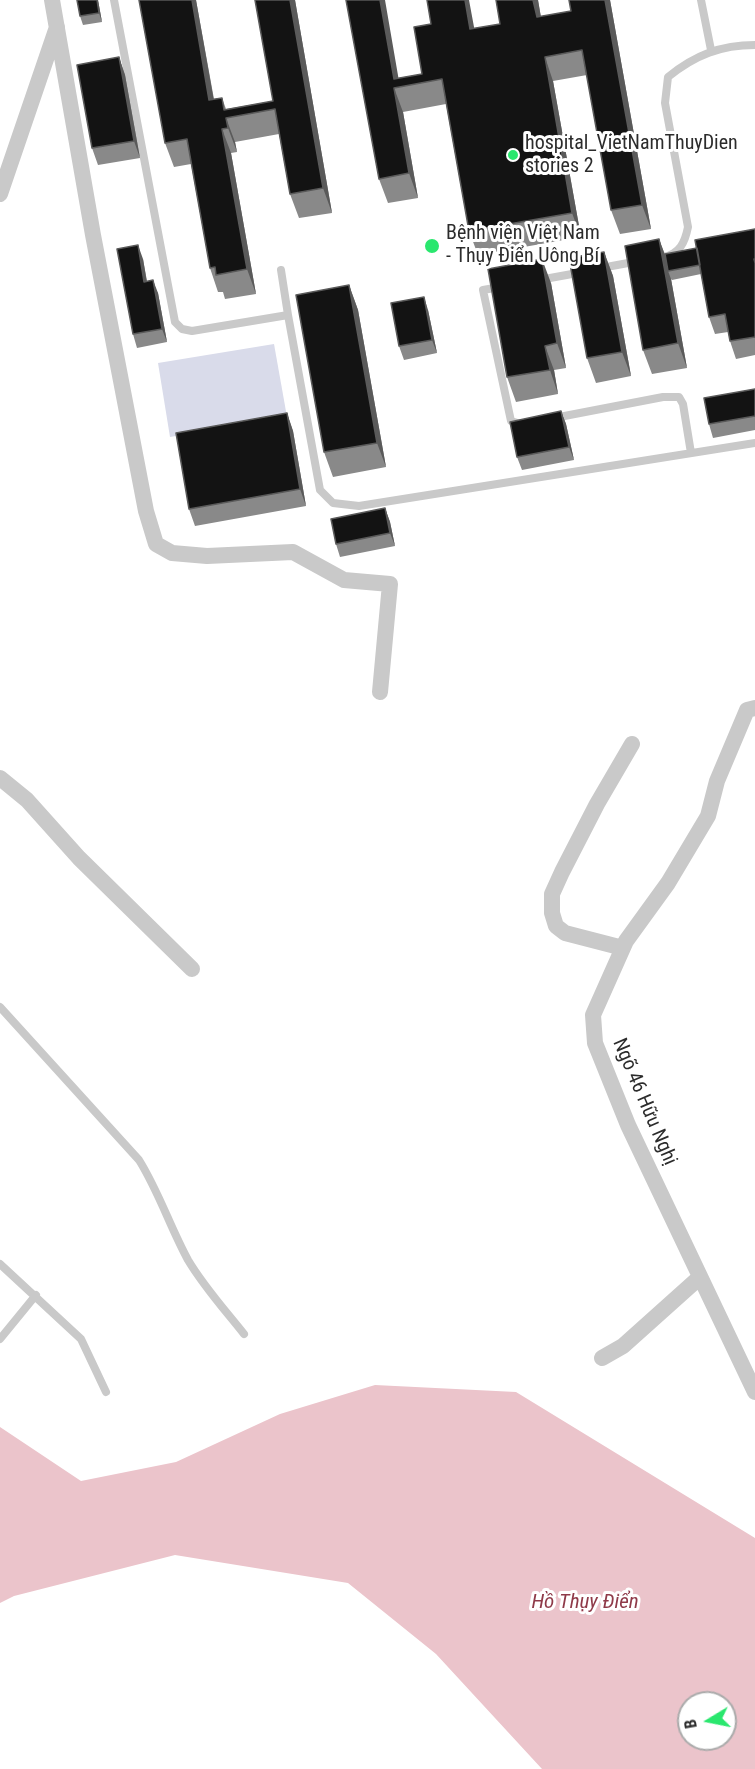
<!DOCTYPE html>
<meta charset="utf-8">
<style>
body{margin:0}
#map{position:relative;width:755px;height:1769px;overflow:hidden;background:#fff;font-family:"Roboto Condensed",sans-serif}
canvas{display:block}
.north{position:absolute;left:677px;top:1691px;width:60px;height:60px;box-sizing:border-box;background:#fff;border:2px solid #ababab;border-radius:50%;rotate:260deg;font-size:16px;font-weight:700;line-height:24px;text-align:center;color:#2c2c2c}
.north::after{content:'';display:block;margin:auto;width:21px;height:27px;background:#2ae76e;clip-path:polygon(50% 0,100% 100%,50% 72%,0 100%)}
</style>
<div id="map">
<canvas width="755" height="1769"></canvas>
<div class="north">B</div>
</div>
<script>
const ctx = document.querySelector('canvas').getContext('2d');
ctx.lineJoin = 'round';
function fill(path, color) { ctx.fillStyle = color; ctx.fill(path, 'evenodd'); }
function strokePath(path, color, width, dash) { ctx.strokeStyle = color; ctx.lineWidth = width; ctx.lineCap = dash ? 'butt' : 'round'; ctx.setLineDash(dash || []); ctx.stroke(path); }
function label(font, color, halo, rows, align = 'center') {
  ctx.font = font + ' "Roboto Condensed",sans-serif'; ctx.lineWidth = 6; ctx.setLineDash([]); ctx.textBaseline = 'middle'; ctx.strokeStyle = halo; ctx.fillStyle = color; for (const [text, x, y, turn = 0] of rows) {
    ctx.save(); ctx.translate(x, y); ctx.rotate((+turn || 0) * Math.PI / 180); ctx.textAlign = isNaN(turn) ? turn : align; if (halo) ctx.strokeText(text, 0, 0); ctx.fillText(text, 0, 0); ctx.restore();
  }
}
fill(new Path2D(`
 M274,344l13,73 -117,20 -12,-74z`), '#d9dbea');
fill(new Path2D(`
 M375,1385l141,7 239,146v231h-213l-106,-115 -88,-71 -173,-28 -161,41 -14,7v-176l81,54 95,-19 104,-48zM689,1703h36v36h-36z`), '#ebc4cb');
strokePath(new Path2D(`
 M114,0l61,322 7,7 10,2 96,-16 -7,-45
 M701,0l10,50
 M663,257c17,-3 22,-15 25,-30l-23,-124 3,-26c27,-22 53,-32 87,-32
 M601,268l38,-7
 M539,280l44,-8
 M500,287l-17,3 28,131 10,3
 M288,315l32,175 13,13 26,3 396,-63
 M554,418l109,-21h16l4,7 8,49
 M0,1007l139,153c20,32 31,67 49,100 16,27 37,50 56,74
 M0,1264l81,75 25,53
 M0,1339l36,-44`), '#c9c9c9', 8);
strokePath(new Path2D(`
 M52,0l41,235 53,276 10,33 16,9 35,3 86,-4 51,28 46,4 -10,108
 M0,194l57,-167
 M755,708l-8,2 -30,71 -9,35 -40,67 -42,58 -33,74 2,28 33,82 127,267
 M0,778l27,22 52,58 113,111
 M623,948l-58,-15 -9,-7 -4,-13v-19l10,-22 35,-68 35,-60
 M602,1358l21,-12 77,-69`), '#c9c9c9', 16);
fill(new Path2D(`
 M98,0l4,22 -19,3 -3,-9z
 M139,0h57l18,99 8,-1 4,11 47,-8 -18,-101h40l37,213 -33,5 -9,-24 -11,-60 -44,8 2,10 -6,1 25,141 -31,5 -2,-7h-5l-8,-24 -19,-104 -17,3 -9,-24z
 M346,0l52,78 24,-4 78,-50 -4,-24h42l3,17 30,-6 -2,-11h41l41,229 -31,5 -9,-24 -24,-135 -34,6 28,156 -103,18 -9,-24 -23,-127 -43,8 15,86 -30,5 -9,-24z
 M119,57l6,18 15,83 -42,7 -6,-17z
 M755,229v126l-19,4 -6,-18 -2,-9 -13,2 -6,-17 -8,-43 -29,6 -1,-1 16,89 -35,6 -9,-24 16,-111 6,16 32,-7z
 M604,252l9,24 18,100 -35,7 -9,-25z
 M143,259l4,22 11,12 9,49 -30,6 -4,-14z
 M551,283l15,85 -12,2 4,24 -42,8 -9,-25z
 M349,285l9,25 28,157 -53,10 -9,-25z
 M428,310l9,43 -33,7 -5,-14z
 M755,389v41l-42,8 -4,-14z
 M561,411l5,13 8,36 -52,10 -5,-13z
 M287,413l6,18 13,75 -111,20 -6,-17z
 M385,508l5,14 5,24 -55,11 -4,-13z`), '#898989');
fill(new Path2D(`
 M97,0h1l4,22 -3,-9z
 M192,0h4l22,124 -9,-24z
 M290,0h5l37,213 -9,-25z
 M380,0h5l15,87 -6,-8z
 M465,0h4l10,54 -9,-25z
 M533,0h5l7,42 -8,-25z
 M605,0h5l41,229 -9,-24z
 M119,57l6,18 15,83 -6,-17z
 M545,57l8,24 28,156 -9,-24z
 M394,88l9,24 15,86 -9,-25z
 M226,118l9,24 2,10 -9,-24z
 M222,129l9,24 25,141 -9,-25z
 M659,239l9,24v8l3,8 16,89 -9,-25z
 M138,245l5,14 6,36 -5,-13z
 M604,252l9,24 18,100 -9,-24z
 M542,259l9,24 15,85 -9,-25z
 M153,280l5,13 9,49 -5,-13z
 M349,285l9,25 28,157 -9,-24z
 M424,297l4,13 9,43 -5,-13z
 M545,346l9,24 4,24 -8,-24z
 M561,411l5,13 8,36 -5,-13z
 M287,413l6,18 13,75 -6,-17z
 M385,508l5,14 5,24 -5,-13z`), '#5a5a5a');
const building = new Path2D(`
 M77,0h20l2,13 -19,3z
 M139,0h53l17,100 13,-2 2,12 49,-9 -18,-101h35l33,188 -33,6 -15,-85 -49,9 2,10 -6,1 25,140 -31,6 -1,-8 -5,1 -23,-129 -22,4z
 M346,0h34l14,79 28,-5 -8,-47 17,-3 -4,-24h38l5,29 30,-5 -4,-24h37l4,17 34,-6 -2,-11h36l37,205 -31,5 -29,-160 -37,7 27,156 -103,18 -27,-152 -48,9 15,85 -30,6z
 M119,57l15,84 -42,7 -15,-83z
 M755,229v30h-1l1,4v74l-25,4 -5,-27 -16,3 -14,-77z
 M659,239l19,104 -35,7 -18,-104z
 M138,245l6,37 9,-2 9,49 -29,5 -16,-85z
 M697,248l3,17 -32,6 -3,-17z
 M604,252l18,100 -35,6 -18,-100z
 M542,259l15,84 -12,3 5,24 -43,7 -19,-108z
 M349,285l28,158 -53,9 -28,-157z
 M424,297l8,43 -33,6 -8,-43z
 M755,389v27l-46,8 -5,-26z
 M561,411l8,36 -52,10 -7,-35z
 M287,413l13,76 -111,20 -13,-76z
 M385,508l5,25 -54,11 -5,-25z`);
fill(building, '#131313');
strokePath(building, '#5a5a5a', 1.5);
for (const [x, y, r, color] of [
 [513,155,6,"#2ae76e"],
 [432,246,8,"#2ae76e"]
]) { const dot = new Path2D(); dot.arc(x, y, r, 0, 2 * Math.PI); ctx.fillStyle = color; ctx.fill(dot); strokePath(dot, '#fff', 2); }
label('20px', '#2c2c2c', '#fff', [
 ["hospital_VietNamThuyDien",525,144],
 ["stories 2",525,167],
 ["Bệnh viện Việt Nam",446,234],
 ["- Thụy Điển Uông Bí",446,257]
], 'left');
label('20px', '#2c2c2c', '#fff', [
 ["Ngõ 46 Hữu Nghị",644,1102,67]
]);
label('italic 21px', '#8f3a49', '#fff', [
 ["Hồ Thụy Điển",585,1603]
]);
</script>
